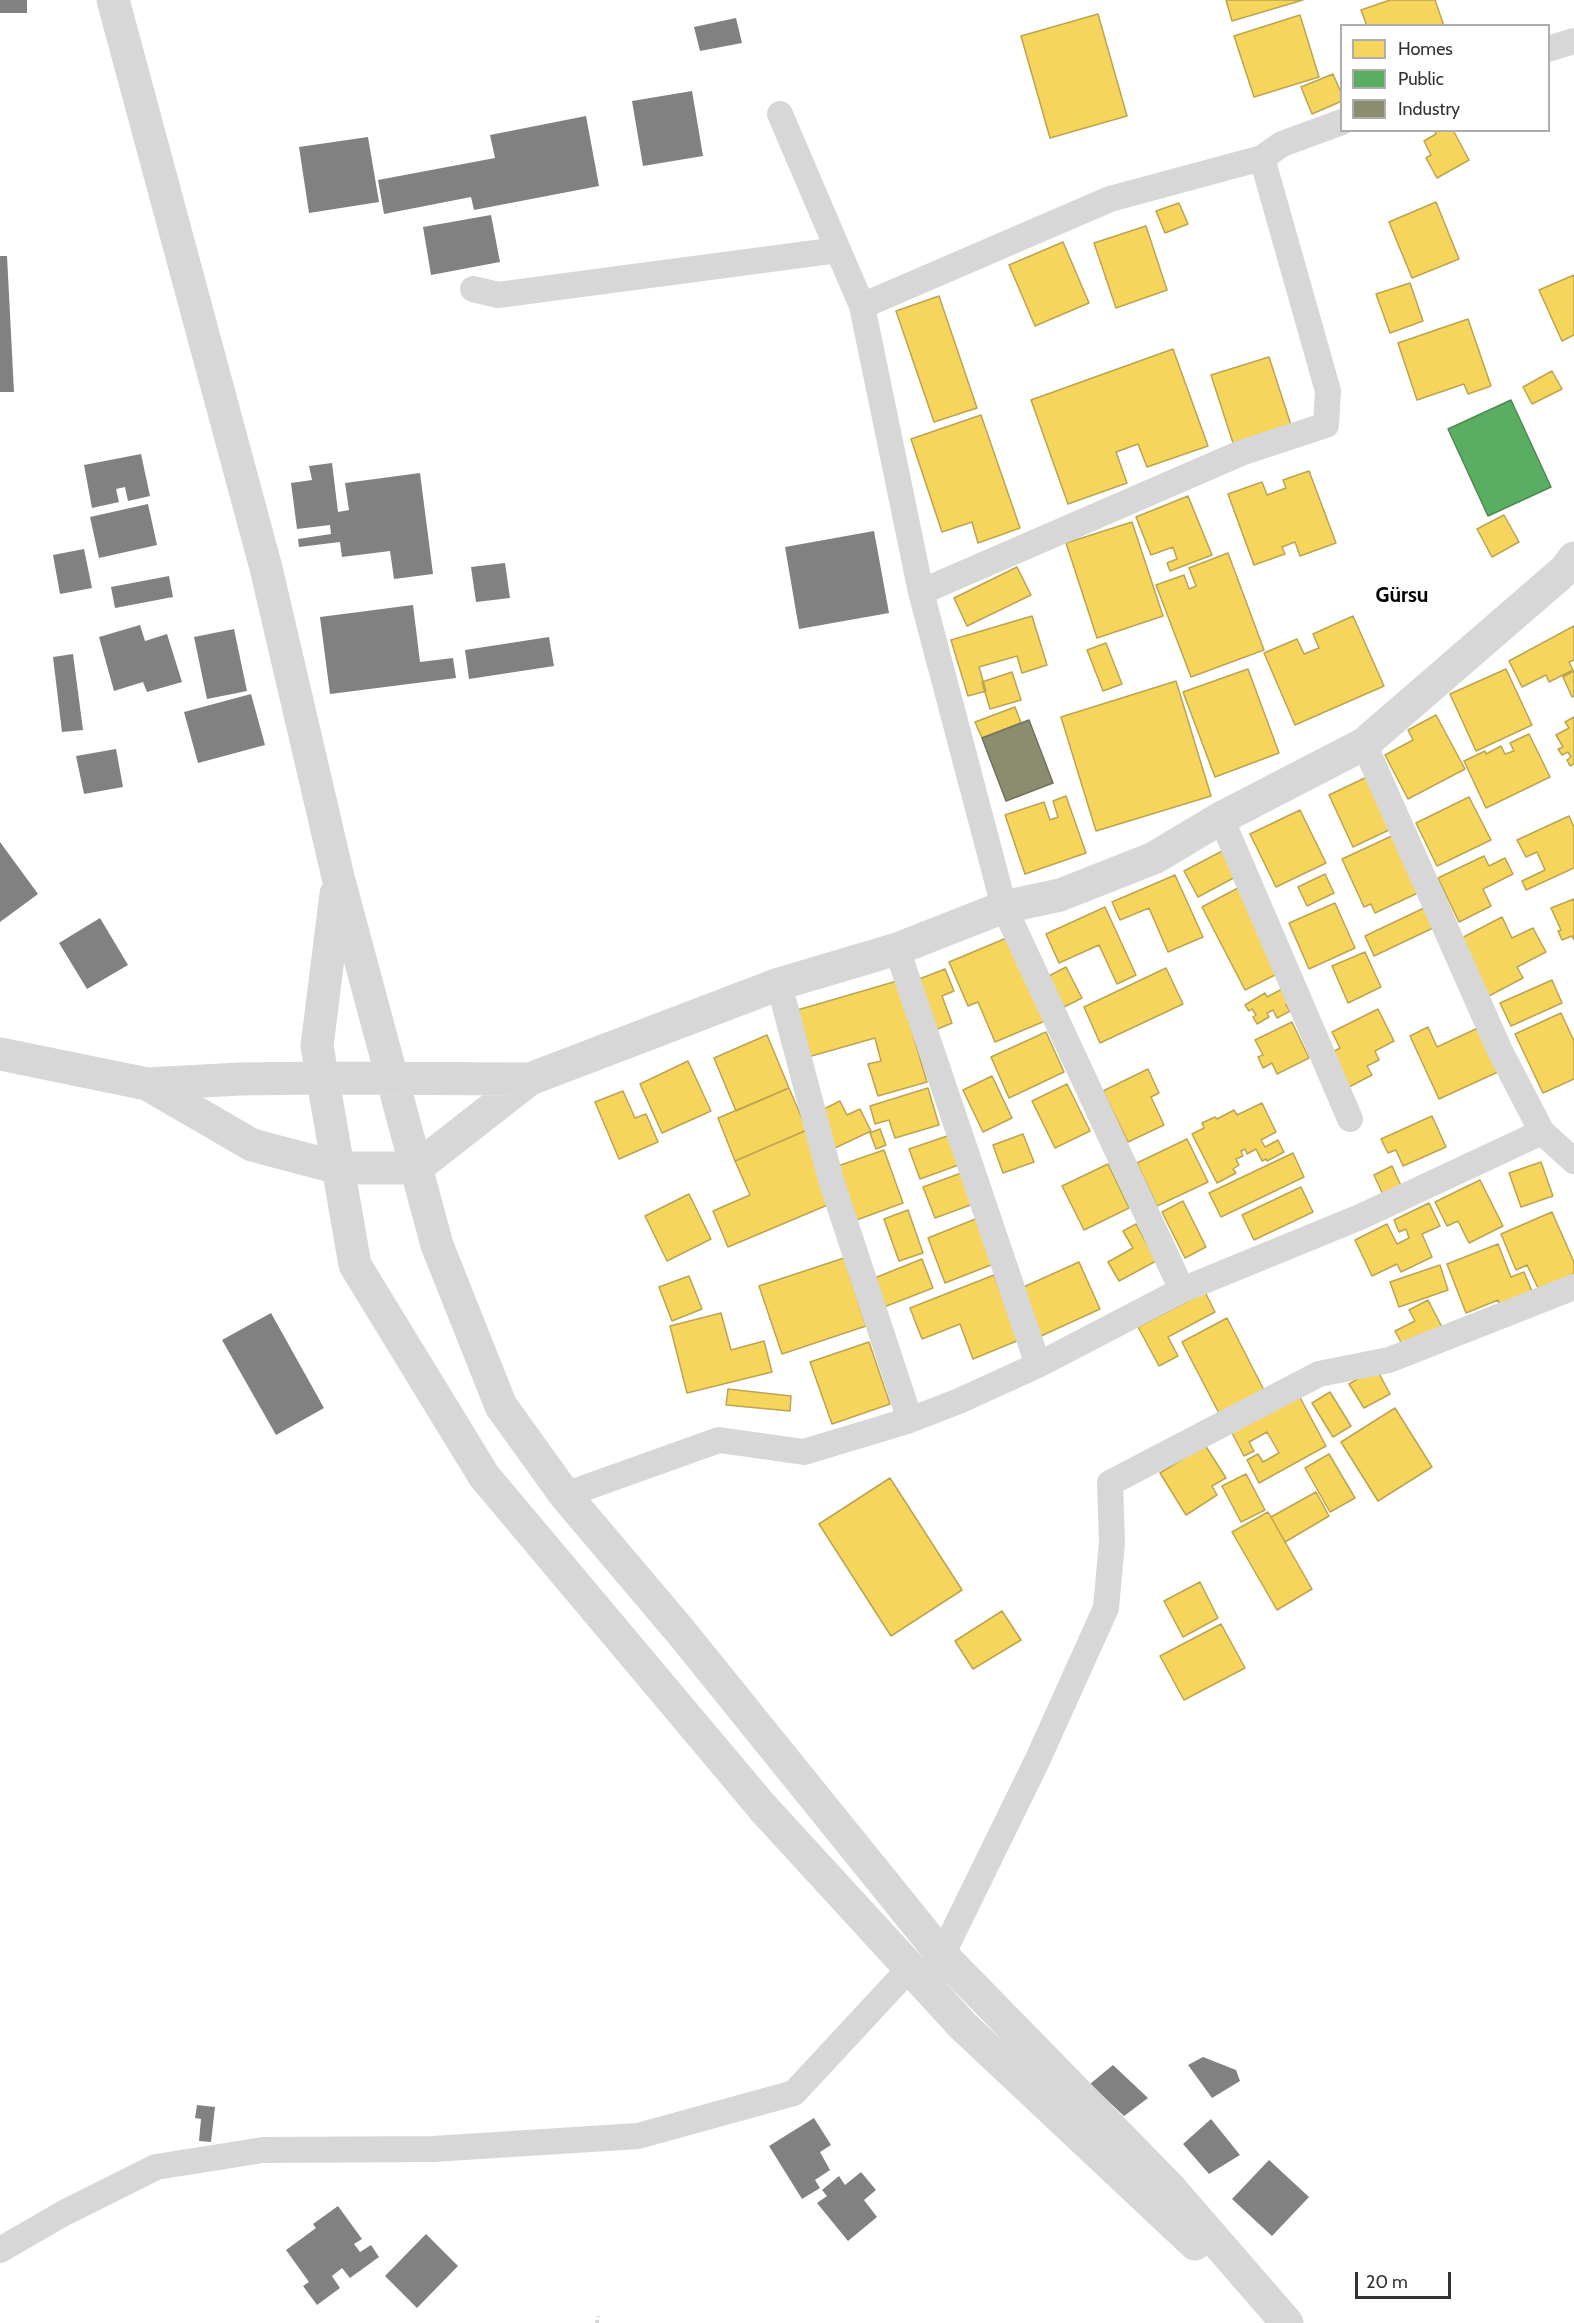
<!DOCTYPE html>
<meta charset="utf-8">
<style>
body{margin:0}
#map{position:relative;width:1574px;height:2323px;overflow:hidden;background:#fff;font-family:Cabin,sans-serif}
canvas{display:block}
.legend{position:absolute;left:1340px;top:24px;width:210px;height:108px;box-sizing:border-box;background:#fff;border:2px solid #adadad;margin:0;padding:8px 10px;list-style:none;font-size:18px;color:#333}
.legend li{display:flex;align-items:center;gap:12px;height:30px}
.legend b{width:30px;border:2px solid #adadad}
.scale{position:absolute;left:1355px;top:2272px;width:96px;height:27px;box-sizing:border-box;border:3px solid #333;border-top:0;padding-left:8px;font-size:18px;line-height:21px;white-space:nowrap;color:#333;-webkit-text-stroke:4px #fff;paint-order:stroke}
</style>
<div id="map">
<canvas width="1574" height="2323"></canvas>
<ul class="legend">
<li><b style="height:16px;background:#f6d55c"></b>Homes</li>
<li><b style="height:16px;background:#5aae61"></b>Public</li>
<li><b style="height:16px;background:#8c8c6e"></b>Industry</li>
</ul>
<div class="scale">20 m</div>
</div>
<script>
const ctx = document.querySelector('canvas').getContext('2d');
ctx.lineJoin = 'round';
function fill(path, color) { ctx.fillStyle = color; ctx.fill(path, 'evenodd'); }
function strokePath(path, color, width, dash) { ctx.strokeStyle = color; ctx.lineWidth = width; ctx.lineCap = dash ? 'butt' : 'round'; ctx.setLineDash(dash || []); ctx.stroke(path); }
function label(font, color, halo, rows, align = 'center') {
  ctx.font = font + ' Cabin,sans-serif'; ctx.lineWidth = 6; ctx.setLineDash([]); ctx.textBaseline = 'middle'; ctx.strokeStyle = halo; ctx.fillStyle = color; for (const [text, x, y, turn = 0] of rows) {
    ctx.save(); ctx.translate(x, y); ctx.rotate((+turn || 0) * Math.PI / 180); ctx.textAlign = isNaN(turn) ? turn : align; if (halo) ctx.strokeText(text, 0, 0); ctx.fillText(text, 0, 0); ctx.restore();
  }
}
const homes = new Path2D(`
 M1226,0h77l-71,21z
 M1390,0h45l9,26h-77l-6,-16z
 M1098,14l29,102 -77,22 -29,-102z
 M1300,15l19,62 -65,20 -20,-61z
 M1333,74l9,21v6l-30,13 -11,-27z
 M1434,130h19l16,30 -32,18 -11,-20 5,-3 -7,-14 12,-7z
 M1436,202l23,57 -47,19 -23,-56z
 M1179,203l9,21 -23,9 -9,-22z
 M1146,226l21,64 -51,18 -22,-65z
 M1063,242l26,61 -54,23 -26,-61z
 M1574,275v60l-12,6 -23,-51z
 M1410,283l13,38 -33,12 -14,-39z
 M939,296l38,112 -43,14 -38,-111z
 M1468,319l23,67 -23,8 -4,-10 -47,16 -19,-57z
 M1173,349l35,97 -61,21 -9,-23 -22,8 11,31 -59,21 -37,-104z
 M1269,357l22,68 -58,18 -22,-68z
 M1552,371l10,18 -30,15 -9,-17z
 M981,415l39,113 -42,15 -6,-21 -30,10 -31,-93z
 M1309,471l27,72 -36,13 -5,-14 -13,5 3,7 -31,11 -26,-71 34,-12 5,13 19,-7 -3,-8z
 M1188,496l24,59 -42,16 -3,-8 10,-4 -4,-12 -22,8 -15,-38z
 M1504,515l15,27 -27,15 -15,-28z
 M1132,522l31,94 -66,22 -31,-95z
 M1228,553l36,97 -73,27 -35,-92 28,-10 5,14 7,-3 -7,-18z
 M1017,567l14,28 -64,31 -13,-28z
 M1032,616l15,49 -25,8 -5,-17 -38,11 7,24 -18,5 -17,-56z
 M1353,616l31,70 -89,39 -31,-72 33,-14 7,15 15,-6 -6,-14z
 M1574,626v34l-5,2 4,8 -24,12 -3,-7 -24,12 -13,-26z
 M1106,643l16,41 -19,7 -16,-41z
 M1248,669l31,84 -64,24 -32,-85z
 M1506,669l26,56 -56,26 -26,-57z
 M1574,671v25l-2,1 -9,-20z
 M1012,672l9,28 -31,9 -8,-27z
 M1176,681l35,115 -115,35 -35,-114z
 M1015,707l6,16 -39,15 -7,-16z
 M1436,715l29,54 -57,30 -23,-44 28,-15 -5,-10z
 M1574,717v47l-4,2 -3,-6 4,-3 -3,-5 -6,3 -4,-6 5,-2 -7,-12 13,-7 -4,-6z
 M1529,734l21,43 -64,31 -22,-47 21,-10 1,3 15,-8 4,8 9,-3 -4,-8z
 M1369,776l24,52 -40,19 -24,-52z
 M1066,796l20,57 -61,21 -20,-59 39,-13 6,18 8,-3 -5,-16z
 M1469,797l22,43 -54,26 -21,-43z
 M1300,810l26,53 -50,24 -26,-53z
 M1569,816l5,11v41l-48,22 -4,-9 23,-11 -8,-18 -11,5 -9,-17z
 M1394,835l26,57 -45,21 -4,-9 -7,3 -22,-48z
 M1226,849l13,26 -41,22 -14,-26z
 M1484,856l5,10 16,-8 8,16 -30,15 8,17 -32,16 -21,-44z
 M1325,874l9,19 -27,13 -9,-19z
 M1175,875l28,62 -35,15 -19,-44 -29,12 -8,-18z
 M1238,888l43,84 -36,18 -43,-83z
 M1574,899v41l-2,-4 -10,4 -4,-9 3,-1 -10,-22z
 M1335,903l20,45 -46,21 -20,-46z
 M1105,907l31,68 -19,9 -18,-39 -40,18 -13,-29z
 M1424,908l9,20 -59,28 -9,-20z
 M1502,917l10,21 21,-10 13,24 -29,15 6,11 -38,20 -29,-57z
 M1009,937l36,84 -50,21 -17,-40 -10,4 -19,-44z
 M1365,952l16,35 -33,16 -16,-37z
 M1066,967l16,31 -26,13 -15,-31z
 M1166,968l17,36 -83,39 -16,-36z
 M945,969l9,22 -12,5 10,27 -19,8 -19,-50z
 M1552,980l10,23 -51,23 -11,-23z
 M897,981l30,101 -49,14 -10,-32 13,-3 -6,-23 -67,19 -14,-46z
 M1282,989l8,14 -4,2 4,6 -13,7 -4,-8 -6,3 2,4 -12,7 -4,-7 3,-2 -4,-6 -3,2 -4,-6 20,-12 2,4z
 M1378,1009l16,32 -19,10 4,9 -12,6 5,9 -23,12 -18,-34 9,-5 -8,-16z
 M1561,1013l13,28v38l-31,14 -28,-59z
 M1292,1022l17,36 -32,16 -5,-11 -9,5 -5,-11 5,-2 -8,-15z
 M1428,1027l9,20 43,-20 20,44 -61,28 -29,-63z
 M1046,1032l18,40 -55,26 -18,-41z
 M767,1035l22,53 -53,23 -22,-53z
 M688,1061l23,50 -49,22 -22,-49z
 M1148,1069l11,24 -8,4 13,28 -36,17 -25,-51z
 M992,1076l20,42 -29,14 -20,-42z
 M1067,1084l23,47 -35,17 -23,-47z
 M789,1088l18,42 -72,31 -17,-43z
 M928,1088l11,37 -44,13 -6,-18 -14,4 -5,-18z
 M623,1091l12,27 11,-4 12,28 -39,17 -24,-57z
 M840,1101l7,14 13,-6 11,22 -36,17 -17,-36z
 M1262,1103l14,29 -15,8 4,7 13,-7 6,12 -17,9 -1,-2 -4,2 -6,-12 -9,5 -2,-5 -4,2 2,5 -7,3 3,6 -6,4 3,4 -19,10 -25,-49 12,-6 -2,-5 13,-6 2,2 17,-9 3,5z
 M1432,1116l14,31 -43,19 -7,-16 -8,3 -7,-14z
 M880,1129l6,16 -10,4 -6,-16z
 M807,1130l30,71 -109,46 -15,-36 37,-16 -15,-34z
 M953,1134l11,29 -44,16 -11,-30z
 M1023,1134l11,28 -31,11 -10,-28z
 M1187,1139l21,43 -51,24 -20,-43z
 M884,1150l19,53 -52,19 -19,-54z
 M1293,1153l11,24 -83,40 -12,-24z
 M1541,1162l12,34 -32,11 -12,-34z
 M1108,1164l21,44 -45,22 -22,-44z
 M1392,1166l10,22 -18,9 -10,-22z
 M964,1172l12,31 -41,15 -12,-31z
 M1480,1180l23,46 -34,17 -11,-22 -11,5 -12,-24z
 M1301,1187l12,25 -59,28 -12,-25z
 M689,1194l22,45 -44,22 -22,-45z
 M1183,1201l23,46 -21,11 -23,-46z
 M1429,1203l11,23 -18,8 10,23 -31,15 -4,-8 -25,12 -17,-36 32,-16 10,20 12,-6 -3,-9 -7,3 -5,-12z
 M908,1210l15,43 -24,8 -15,-42z
 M1552,1212l22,50v12l-35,16 -12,-25 -11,5 -15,-36z
 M978,1218l18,45 -51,20 -17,-45z
 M1136,1224l20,37 -37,20 -11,-19 25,-14 -10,-17z
 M1498,1244l13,33 13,-5 10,24 -33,13 -3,-9 -32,13 -19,-49z
 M844,1258l22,68 -84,28 -23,-68z
 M922,1259l11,29 -49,19 -12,-28z
 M1079,1262l21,47 -59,27 -22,-47z
 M1440,1265l8,25 -49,17 -9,-25z
 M994,1275l25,65 -46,19 -13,-35 -38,15 -12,-31z
 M689,1276l13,33 -30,12 -13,-34z
 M1205,1292l10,20 -47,25 10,19 -19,10 -21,-39z
 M1428,1300l16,31 -42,13 -7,-13 20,-10 -6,-11z
 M721,1313l10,37 33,-9 8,31 -85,21 -17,-67z
 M1227,1318l39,76 -45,23 -39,-75z
 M869,1342l21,62 -58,20 -22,-62z
 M1376,1368l14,26 -26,14 -15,-24z
 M728,1389l63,7 -1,15 -64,-6z
 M1297,1392l29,54 -67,37 -12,-23 11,-6 5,8 16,-9 -12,-21 -18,10 5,9 -10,5 -14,-27z
 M1330,1392l21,34 -18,11 -21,-34z
 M1395,1408l37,59 -54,34 -37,-59z
 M1205,1445l21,33 -14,8 5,9 -31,20 -26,-42z
 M1329,1454l26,44 -25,14 -25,-44z
 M1246,1474l19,36 -24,12 -19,-36z
 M890,1478l72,112 -71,46 -72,-112z
 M1316,1492l13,24 -44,26 -14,-25z
 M1268,1512l44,77 -35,21 -45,-78z
 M1200,1582l18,36 -35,19 -19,-36z
 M1002,1611l19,29 -48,29 -18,-28z
 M1221,1624l24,44 -61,32 -24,-44z`);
fill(homes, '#f6d55c');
strokePath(homes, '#bca450', 1.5);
const public = new Path2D(`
 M1511,400l40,87 -63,29 -40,-87z`);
fill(public, '#5aae61');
strokePath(public, '#4e8953', 1.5);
const industry = new Path2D(`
 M1029,720l24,63 -47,18 -24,-63z`);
fill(industry, '#8c8c6e');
strokePath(industry, '#71715c', 1.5);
fill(new Path2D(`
 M0,0h27v13h-27z
 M736,18l6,25 -42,8 -6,-24z
 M692,91l11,65 -60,10 -11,-65z
 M586,116l13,70 -125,24 -3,-13 -87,17 -6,-34 117,-22 -5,-23z
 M368,137l11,65 -70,11 -10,-66z
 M491,215l9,47 -69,13 -8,-48z
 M0,256h7l7,136h-14z
 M141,454l9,42 -22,5 -3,-14 -9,2 3,13 -27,6 -8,-43z
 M332,463l6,49 11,-2 -4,-27 75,-10 13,101 -39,5 -4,-28 -48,6 -2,-15 -41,5 -1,-8 33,-5 -1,-9 -33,4 -6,-46 21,-3 -3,-14z
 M148,504l9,41 -58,13 -9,-41z
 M874,531l15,82 -90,16 -14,-82z
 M84,549l8,39 -32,6 -7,-39z
 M505,563l5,35 -34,4 -5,-35z
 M169,576l4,21 -58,11 -4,-21z
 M413,605l7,57 33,-4 3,20 -126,16 -10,-77z
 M140,625l5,16 22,-7 15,48 -35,10 -4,-10 -29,9 -15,-54z
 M234,629l13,62 -40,8 -13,-62z
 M549,637l5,29 -85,13 -4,-29z
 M73,654l10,76 -21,2 -9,-75z
 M251,694l14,51 -67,18 -14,-51z
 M116,749l7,38 -39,7 -8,-38z
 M0,842l38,52 -38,28z
 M100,918l28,47 -41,24 -28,-46z
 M271,1313l53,95 -48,27 -54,-95z
 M1203,2057l33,13 4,11 -28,17 -24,-33z
 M1113,2065l35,33 -24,18 -34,-32z
 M197,2105l18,2 -4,35 -12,-1 2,-22 -6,-1z
 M814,2118l17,27 -11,7 10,18 -15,10 5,8 -18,11 -33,-53z
 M1211,2119l29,36 -31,19 -26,-30z
 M1269,2160l40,37 -37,39 -40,-37z
 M861,2172l15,18 -12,10 13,17 -29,24 -31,-38 10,-7 -5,-6 17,-14 6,9z
 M338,2206l24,33 -8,5 6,8 11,-7 8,12 -29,21 -8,-10 -10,8 8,12 -23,17 -14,-19 6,-4 -23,-32 30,-22 -3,-4z
 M426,2234l32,32 -41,42 -32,-32z`), '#818181');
strokePath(new Path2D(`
 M597,2323l1,-7`), '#d5d5d5', 4, [3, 3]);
strokePath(new Path2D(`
 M1548,49l26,-8
 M780,114l82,192 59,286 83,315 178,383
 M473,289l25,6 340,-45
 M862,306l248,-107 152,-41 20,-14 60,-22
 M921,592l320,-139 85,-28 2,-34 -66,-233
 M1364,744l136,307 42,81 32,29
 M1221,818l129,301
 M897,949l141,416
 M779,984l52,196 79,240
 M565,1495l154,-55 85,12 106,-32 49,-19 79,-36 144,-75 178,-73 182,-85
 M942,1955l95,-194 69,-153 6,-66 -2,-59 209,-109 70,-14 185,-73
 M0,2250l64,-37 92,-46 107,-17 170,-1 205,-13 156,-43 116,-125`), '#d7d7d7', 26);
strokePath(new Path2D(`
 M113,0l153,568 72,309 99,368 64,161 64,89 116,137 261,323 227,232 118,136
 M336,894l-19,152 38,219 129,211 279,332 200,218 232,218
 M0,1054l147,30 93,-5 83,-1 207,1
 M147,1084l105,61 87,23h77l114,-89 249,-95 118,-35 107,-42 56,-12 94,-37 67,-40 143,-74 201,-174 9,-12`), '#d7d7d7', 33);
label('bold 21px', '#000', '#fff', [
 ["Gürsu",1402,596]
]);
</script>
